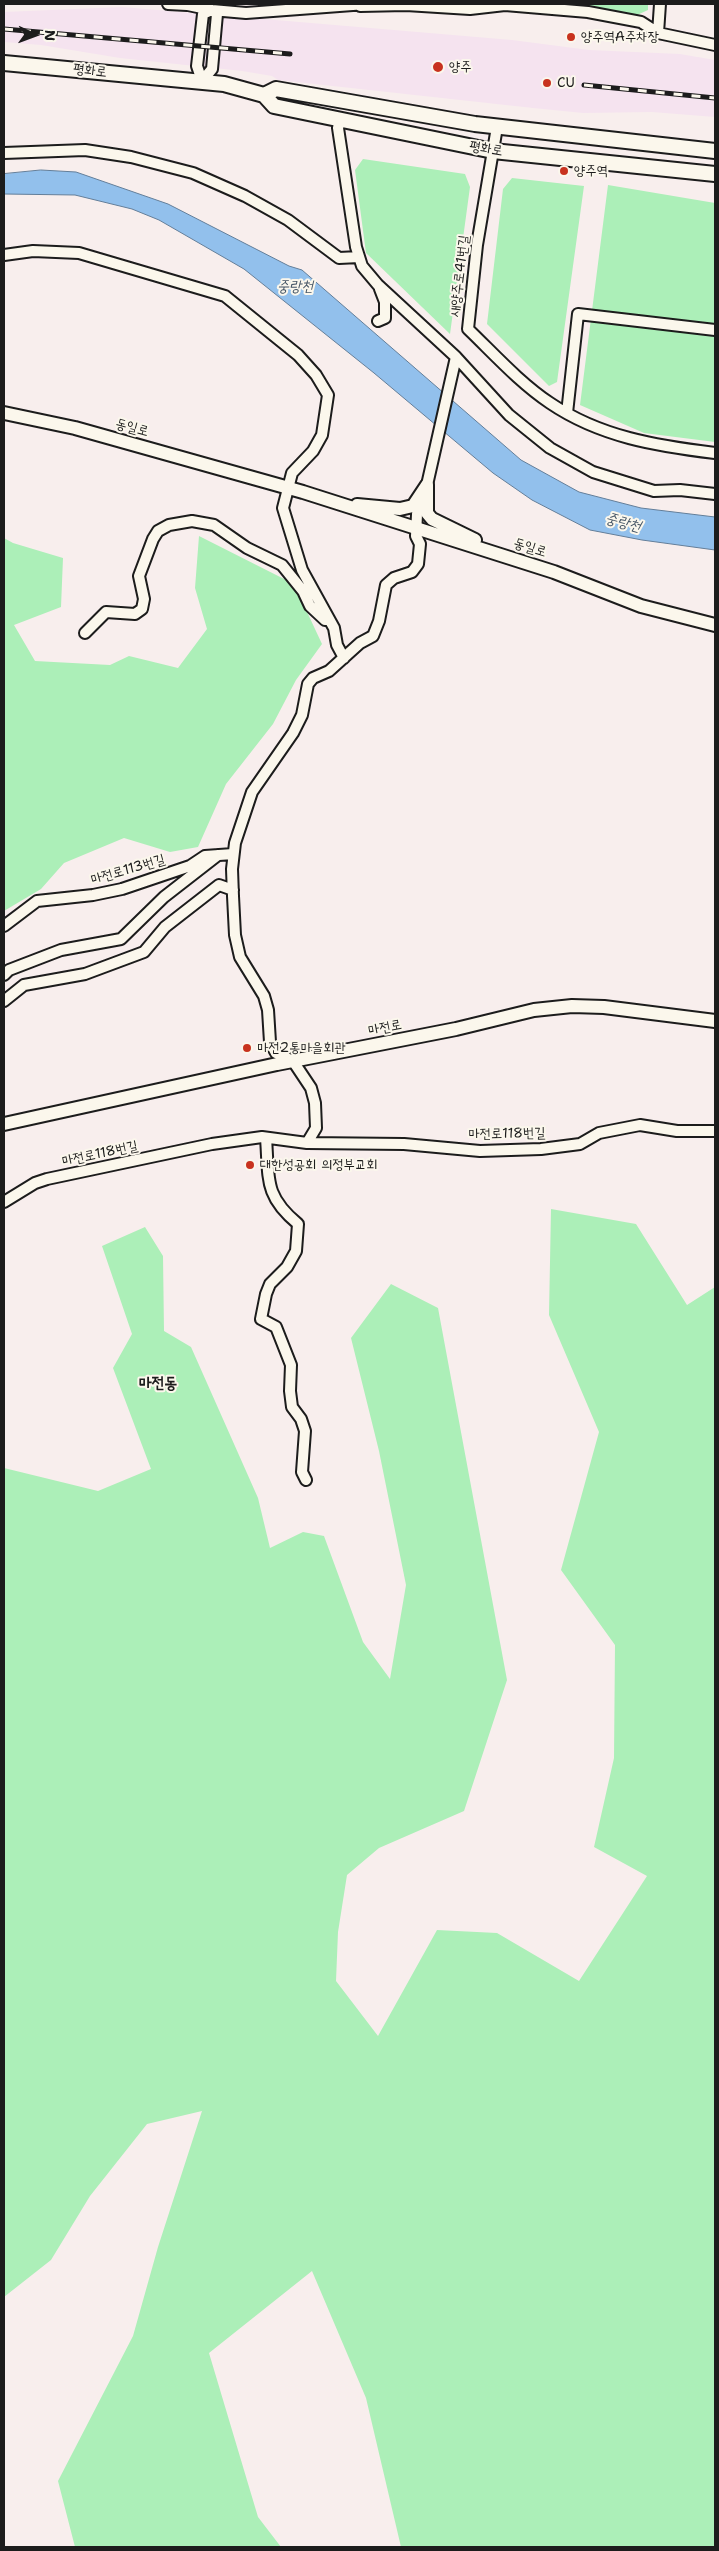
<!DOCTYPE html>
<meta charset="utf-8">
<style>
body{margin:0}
#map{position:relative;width:719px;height:2551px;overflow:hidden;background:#f8eeed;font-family:"Shantell Sans",sans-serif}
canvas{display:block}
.frame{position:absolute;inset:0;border:5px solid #1c1c1c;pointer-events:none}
.north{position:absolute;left:10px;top:10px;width:50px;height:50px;-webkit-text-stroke:4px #fbf7ec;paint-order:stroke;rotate:92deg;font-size:14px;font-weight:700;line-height:20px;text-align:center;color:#1c1c1c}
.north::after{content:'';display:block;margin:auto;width:18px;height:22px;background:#1c1c1c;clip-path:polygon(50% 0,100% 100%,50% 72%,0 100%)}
</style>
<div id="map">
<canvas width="719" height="2551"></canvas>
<div class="frame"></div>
<div class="north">N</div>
</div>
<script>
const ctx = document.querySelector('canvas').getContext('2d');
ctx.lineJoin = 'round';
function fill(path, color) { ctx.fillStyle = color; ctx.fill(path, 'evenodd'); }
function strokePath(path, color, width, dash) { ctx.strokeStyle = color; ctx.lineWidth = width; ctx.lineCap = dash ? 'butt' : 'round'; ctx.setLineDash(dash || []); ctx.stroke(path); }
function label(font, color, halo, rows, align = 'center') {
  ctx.font = font + ' "Shantell Sans","Poor Story",sans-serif'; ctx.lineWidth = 4; ctx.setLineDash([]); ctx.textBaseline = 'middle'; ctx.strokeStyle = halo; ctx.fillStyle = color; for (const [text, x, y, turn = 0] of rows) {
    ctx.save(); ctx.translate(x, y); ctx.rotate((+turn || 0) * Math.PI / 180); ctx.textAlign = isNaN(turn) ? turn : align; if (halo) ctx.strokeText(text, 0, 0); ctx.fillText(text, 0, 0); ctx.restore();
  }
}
fill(new Path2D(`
 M122,7l390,33 77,10 91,4 35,6v57l-63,-5 -69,1 -50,-5 -255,-28 -6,-4 -30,-5 -122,-13 -79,-13 -37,-3v-30z`), '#f5e3ef');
fill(new Path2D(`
 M555,4h93v6l-11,5z
 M363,159l102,15 5,13 -20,147 -84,-81 -11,-83z
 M512,178l72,8 -27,196 -8,4 -62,-62 16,-135z
 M608,185l107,18v239l-71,-9 -64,-28z
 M199,536l95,48 28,60 -26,36 -23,44 -47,60 -28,63 -28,5 -46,-14 -60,25 -23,26 -37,22v-373l9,5 50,15 -2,49 -47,18 21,36 75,4 19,-9 49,12 29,-39 -12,-41z
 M551,1209l85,15 51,81 28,-18v1260h-314l-35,-149 -54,-127 -103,82 49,164 23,30h-206l-17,-66 75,-145 25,-89 44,-136 -55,13 -57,72 -39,64 -47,37v-829l94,23 53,-22 -38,-101 19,-34 -30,-88 43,-19 18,29 1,75 27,16 67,151 12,50 33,-16 21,4 39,106 27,37 16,-94 -27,-134 -28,-113 40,-54 47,24 69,372 -43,131 -85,37 -32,27 -9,57 -2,49 42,55 59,-106 60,3 82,48 68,-105 -53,-29 20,-89 1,-113 -54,-75 38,-138 -50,-117z`), '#acefb8');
const water = new Path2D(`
 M41,170l35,2 92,32 121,62 13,4 219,190 58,32 62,16 74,9v33l-73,-10 -52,-10 -58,-30 -39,-27 -119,-100 -130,-104 -85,-49 -27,-11 -57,-14 -71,-1v-20z`);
fill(water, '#92c0ec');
strokePath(water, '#637e99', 1);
const minor = new Path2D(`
 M168,4l19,1
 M183,4l29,6 34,3 120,-9
 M360,6l46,-1 64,4 35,-4 83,7 53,10 17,11 57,12
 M212,10l5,4 -5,55 -10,12 -5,-15 6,-52z
 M658,33l2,-29
 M340,120l-2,8 18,119 6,19 16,19 78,72 53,58 41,33 43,24 61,19 26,-1 35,4
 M497,127l-20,118 -9,84c26,25 52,54 82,74 50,34 107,43 165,50
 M4,153l81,-3 46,7 62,16 52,23 43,24 51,38 20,-1
 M4,255l29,-4 46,2 146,43 73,59 18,20 12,20 -6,40 -9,16 -21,22 -9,35 19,62 32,58 3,17 7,13
 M378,321l7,-3v-16l-5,-13
 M567,413l11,-99 137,16
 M85,633l21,-21 29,2 7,-5 2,-10 -5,-23 14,-37 5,-8 11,-6 23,-4 22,4 33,23 35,17 21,26 7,15 15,14
 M4,926l33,-25 56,-6 29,-6 68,-23 15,-10 28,-2
 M4,975l5,-5 52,-20 60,-11 43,-42 54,-42
 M4,1001l20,-16 61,-11 59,-22 21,-25 54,-42 14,5
 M266,1138c3,41 -2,58 32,86l-2,27 -9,16 -17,17 -4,10 -5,25 15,8 15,38 -1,26 2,16 9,12 4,12 -3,41 4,8
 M307,1143l9,-15 -1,-25 -4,-15 -18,-27 -17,-8 -6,-11 -2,-32 -4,-14 -24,-39 -5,-22 -2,-39 -1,-27 3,-26 17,-51 41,-59 9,-18 6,-31 5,-6 16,-7 31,-28 13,-7 6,-15 7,-36 8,-7 18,-6 6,-8 2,-20 -4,-8 1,-22 10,-29 29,-128
 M4,1202l31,-19 12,-4 165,-35 50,-7 45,6 97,1 76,7 61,-2 39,-5 19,-11 41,-8 37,6h38`);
const tertiary = new Path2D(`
 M4,413l71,15 228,64 251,80 87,34 74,19
 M427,485v28l5,6 43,21
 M357,505l43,4 13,-3 14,-21
 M4,1124l273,-60 179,-35 78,-19 38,-4 32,1 111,14`);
const secondary = new Path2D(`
 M4,63l220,21 40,11 10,11 219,45 222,23
 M264,95l12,-6 199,35 240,27`);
strokePath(minor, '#1c1c1c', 14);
strokePath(tertiary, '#1c1c1c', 16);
strokePath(secondary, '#1c1c1c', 18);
strokePath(minor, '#fbf7ec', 10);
strokePath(tertiary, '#fbf7ec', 12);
strokePath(secondary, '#fbf7ec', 14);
const rail = new Path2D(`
 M4,29l286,25
 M584,85l131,13`);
strokePath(rail, '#1c1c1c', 5);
strokePath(rail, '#fbf7ec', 3, [9]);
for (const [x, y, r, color] of [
 [571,37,5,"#c8321e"],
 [438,67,6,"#c8321e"],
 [547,83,5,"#c8321e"],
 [564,171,5,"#c8321e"],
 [247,1048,5,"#c8321e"],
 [250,1165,5,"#c8321e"]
]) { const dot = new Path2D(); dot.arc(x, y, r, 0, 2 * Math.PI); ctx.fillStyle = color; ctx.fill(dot); strokePath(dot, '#fbf7ec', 2); }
label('14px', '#1c1c1c', '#fbf7ec', [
 ["양주역A주차장",581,37],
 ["양주",449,67],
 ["CU",557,83],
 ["양주역",574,171],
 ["마전2통마을회관",257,1048],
 ["대한성공회 의정부교회",260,1165]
], 'left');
label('14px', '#1c1c1c', '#fbf7ec', [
 ["평화로",90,71,6],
 ["평화로",486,149,9],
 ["새양주로41번길",460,276,-83],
 ["동일로",132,428,15],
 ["동일로",530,548,17],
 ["마전로113번길",128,870,-16],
 ["마전로",385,1028,-11],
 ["마전로118번길",507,1134,-1],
 ["마전로118번길",100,1154,-12]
]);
label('italic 15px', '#455565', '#fbf7ec', [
 ["중랑천",295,287],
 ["중랑천",623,523,15]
]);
label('bold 16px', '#1c1c1c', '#fbf7ec', [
 ["마전동",158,1384]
]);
</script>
